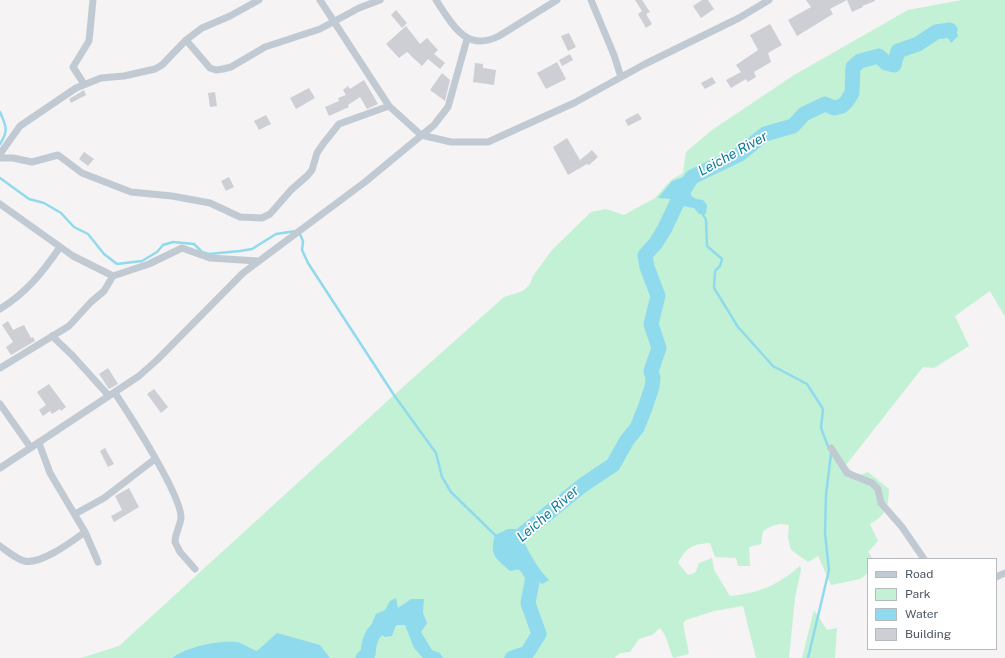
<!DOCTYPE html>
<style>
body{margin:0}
#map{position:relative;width:1005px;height:658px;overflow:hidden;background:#f5f3f3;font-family:"Public Sans",sans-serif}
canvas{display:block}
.legend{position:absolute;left:867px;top:558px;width:130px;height:92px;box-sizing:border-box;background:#fff;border:1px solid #b7bbc0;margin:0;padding:5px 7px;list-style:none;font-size:12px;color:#4a5661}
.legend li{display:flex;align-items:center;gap:8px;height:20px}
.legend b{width:20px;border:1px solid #b7bbc0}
</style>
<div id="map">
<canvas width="1005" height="658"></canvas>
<ul class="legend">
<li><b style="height:5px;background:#c1cad2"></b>Road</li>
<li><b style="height:11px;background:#c3f1d5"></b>Park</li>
<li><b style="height:11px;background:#90daee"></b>Water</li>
<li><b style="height:11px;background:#cdcfd5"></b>Building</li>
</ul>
</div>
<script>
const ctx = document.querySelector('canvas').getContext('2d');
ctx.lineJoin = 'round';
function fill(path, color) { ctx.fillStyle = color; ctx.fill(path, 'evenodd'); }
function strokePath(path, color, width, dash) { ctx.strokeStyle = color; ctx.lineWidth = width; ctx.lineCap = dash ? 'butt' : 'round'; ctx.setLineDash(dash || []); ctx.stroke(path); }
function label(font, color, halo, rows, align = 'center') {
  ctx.font = font + ' "Public Sans",sans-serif'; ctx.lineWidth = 3.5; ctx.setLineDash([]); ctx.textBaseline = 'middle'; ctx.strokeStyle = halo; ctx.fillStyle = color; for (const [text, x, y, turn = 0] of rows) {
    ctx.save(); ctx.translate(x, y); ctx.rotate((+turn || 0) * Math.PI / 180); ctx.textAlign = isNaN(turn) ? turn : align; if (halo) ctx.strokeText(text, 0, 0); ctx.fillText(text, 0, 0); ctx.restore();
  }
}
fill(new Path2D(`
 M962,0h43v317l-15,-26 -35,25 14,30 -35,22 -11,-1 -77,98 11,11 11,-4 21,17c-1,19 -2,25 -19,35l8,17 -10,11 5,7h-5v14l-8,6 -29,6 -13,-29 -10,6 -17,-12 -3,-12 1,-13c-11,-2 -17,0 -26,6l-2,13 -12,3 1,19h-12l-2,-8 -21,-1 -5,-14c-18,1 -24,5 -32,20l10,12 7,-2 4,-10 13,-5 2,12 16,26c30,-3 46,-10 70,-30l1,4 -6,28 -6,60h-33l-13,-52 -29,5 -28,9 -3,3 6,31 -16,4 -8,-23 -5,-7 -8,7 -13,4 -9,13 -10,1 -6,5h-533l38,-12 275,-251 110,-98 19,-6 7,-7 3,-8 19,-26 39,-38 15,-3 18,6 31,-17 16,-18 12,-7 3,-21 26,-22 82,-55 114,-65z
 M814,610l13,20 10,-2 -2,30h-33z`), '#c3f1d5');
fill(new Path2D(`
 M947,24l11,4 -2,3 2,5 -7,7 -10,-16z
 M700,171l2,4c-11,9 -20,23 1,25l4,5 -1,9h-7l-5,-6 -18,-3 -4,-6 -14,-1 14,-17z
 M508,529h8c12,18 17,35 33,51l-7,4 -21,-15 -11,2c-14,-13 -21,-15 -15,-36z
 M396,598l2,10 13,-9h13l-1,14 4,10 -6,9 11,18 8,3 3,5h-20l-9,-10 -9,-23h-9l-4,11 -7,1 -8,-5 -10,3 9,-21 9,-4 5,-9z
 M277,633l43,12 10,13h-158c14,-11 46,-18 64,-16 7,1 15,7 21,9z`), '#90daee');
strokePath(new Path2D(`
 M0,112c6,14 9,18 0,32
 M0,178l29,21 15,4 17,10 13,14 14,7 16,20 13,10 25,-3 15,-9 6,-7 10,-3 21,2 8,8 7,2 31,-3 12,-2 24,-15 20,-3
 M702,213l4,7 1,26 15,13 -2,7 -5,5 -1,17 24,39 35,39 34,18 16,25 -2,19 8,21
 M299,232l4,9 -1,9 6,13 86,132 42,58 6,24 9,15 46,45
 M808,658l21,-88 -4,-37 1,-38 5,-41`), '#90daee', 2.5);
strokePath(new Path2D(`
 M363,658l5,-4c1,-18 6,-25 22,-33
 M512,658l15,-5 12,-19 -11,-31 5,-26 -6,-10 -10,-9 -4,-13 7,-9 63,-51 30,-20 14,-25 10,-12 8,-20 7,-21 1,-9 -2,-7 8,-23 -8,-24 7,-28 -11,-29 -2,-12 11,-12 9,-15 15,-32 12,-19 48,-23 25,-20 28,-8 11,-12 21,-10 9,4 8,-2 5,-5 5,-8 1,-26 7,-6 19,-5 7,7 8,2 4,-14 20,-7 18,-12 14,-2`), '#90daee', 15);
fill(new Path2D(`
 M635,0h7l8,12 -4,2 6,10 -6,4 -8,-14 4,-3z
 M702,0h6l6,9 -13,9 -8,-12z
 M806,0h69v1l-13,5 1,1 -11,5 -5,-12 -17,9 3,5 -36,22 -9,-16 23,-13z
 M396,10l11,13 -5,5 -11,-13z
 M770,24l12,21 -14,8 3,9 -17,10 2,5 -8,5 -2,-3 -15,9 -5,-8 15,-8 -5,-7 22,-15 -8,-15z
 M406,26l14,18 7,-6 11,12 -4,4 11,9 -5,6 -12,-10 -6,7 -15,-14 -8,6 -13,-14z
 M569,33l7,14 -8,4 -7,-15z
 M570,54l3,6 -11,6 -3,-6z
 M557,62l9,17 -20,10 -9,-16z
 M475,63l8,1v4l13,2 -2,15 -21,-3z
 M442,73l8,7 -5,21 -15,-11z
 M712,77l4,6 -11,6 -4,-6z
 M364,80l14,24 -11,5 -7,-12 -12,8 1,2 -20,9 -4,-9 14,-6 -1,-3 8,-3 -3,-5 5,-4 2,3z
 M309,88l6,10 -19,11 -6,-11z
 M84,90l2,5 -15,8 -2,-4z
 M215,92l2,14 -7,1 -2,-14z
 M638,113l4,6 -14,7 -3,-6z
 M266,115l5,9 -12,6 -5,-9z
 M567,138l13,22 12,-10 6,7 -9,8 -2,-1 -19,11 -15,-28z
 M84,152l10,7 -6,7 -9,-7z
 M229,177l5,10 -8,4 -5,-10z
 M8,321l5,9 11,-5 7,13 2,-1 2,4 -24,14 -5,-8 7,-5 -11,-17z
 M108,368l10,16 -9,5 -10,-15z
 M49,384l17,23 -5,4 -1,-2 -8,5 -2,-3 -7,5 -4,-6 7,-5 -9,-13z
 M154,389l14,18 -7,6 -14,-19z
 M105,448l9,16 -6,3 -8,-16z
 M129,488l10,19 -25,15 -3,-6 11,-6 -7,-14z`), '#cdcfd5');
strokePath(new Path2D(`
 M320,0l69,106 32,29 30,7h37l86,-39 71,-39 94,-46 30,-18
 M436,0c16,24 30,53 63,36l58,-36
 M591,0l23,55 7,22
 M186,40l24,28 6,2 7,-1 8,-2 34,-20 55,-18 39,-21 21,-8
 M84,84l-11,-17 16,-26 4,-41
 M0,154l20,-28 56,-38 25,-10 23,-2 31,-7 7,-4 24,-25 16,-12 28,-12 29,-16
 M0,158h13l19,4 26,-7 24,18 49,19 41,4 38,7 30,14 22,1 8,-4 21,-24 16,-14 5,-6 5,-17 6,-9 16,-20 50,-18
 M0,204l73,52 40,20 36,-12 33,-16 28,10 48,3
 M0,309c26,-16 43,-37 60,-62
 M52,336l20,19 37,41
 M0,368l69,-42 22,-24 13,-11 9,-15
 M115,393c14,21 67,103 66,125 -1,8 -6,16 -6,24l5,10 15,17
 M0,404l31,44
 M39,443l11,30 35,59 13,30
 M831,448l16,25 25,10 6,6 3,14 21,24 22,32
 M0,468l139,-92 18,-16 86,-87 122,-91 69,-57 14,-18 19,-68
 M75,514l29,-16 51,-39
 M0,546c7,5 15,12 24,15 17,4 47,-19 61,-29
 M996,577l9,-4`), '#c1cad2', 7);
label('italic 14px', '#0c7c9b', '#fff', [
 ["Leiche River",733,154,-29],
 ["Leiche River",548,514,-41]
]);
</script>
